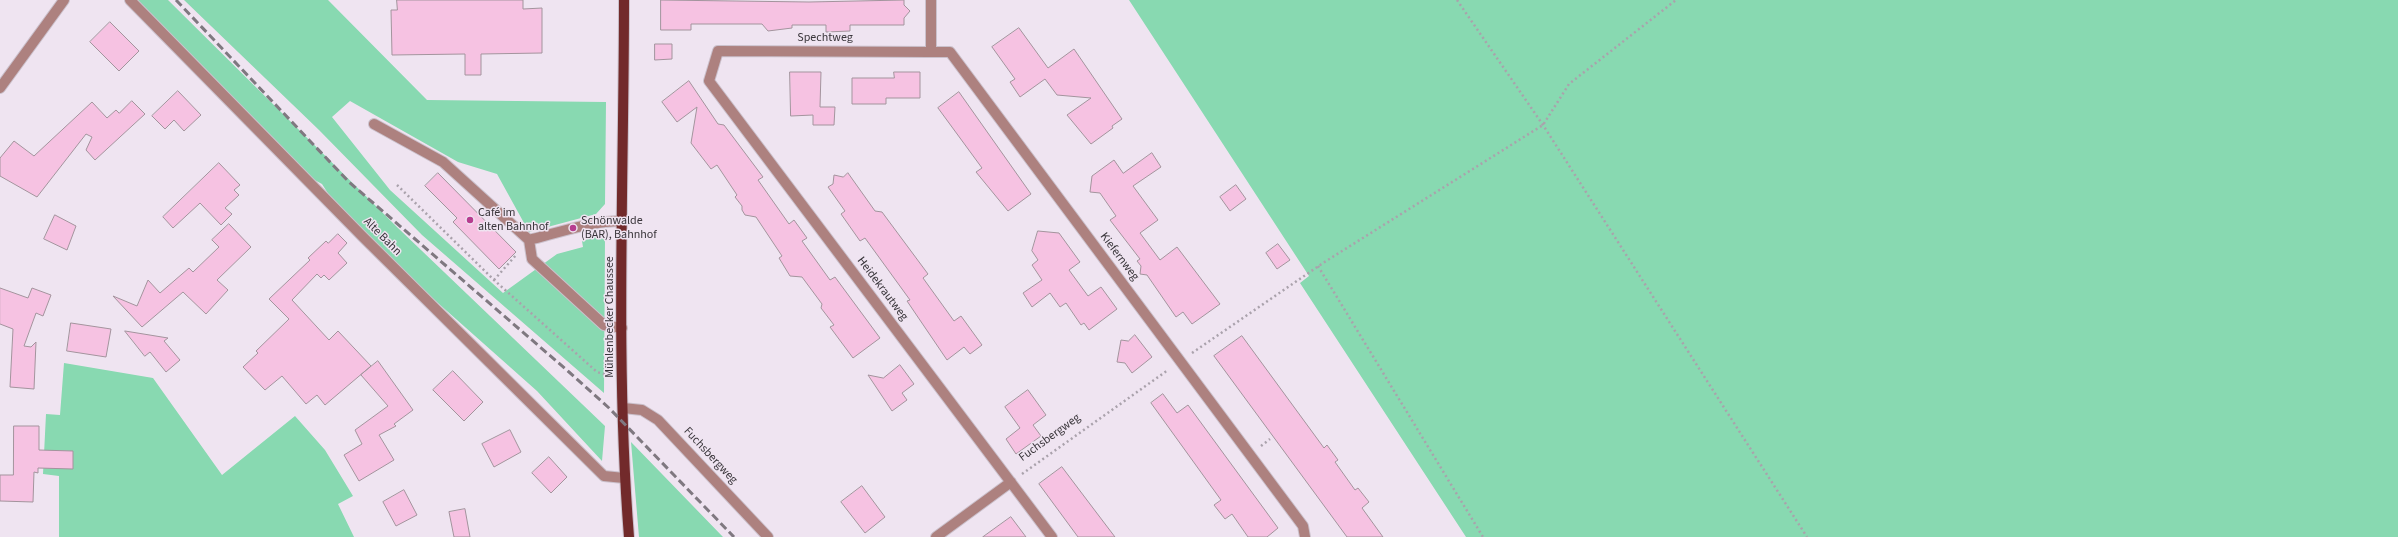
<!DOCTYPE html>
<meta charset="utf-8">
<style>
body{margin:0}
canvas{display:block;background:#efe4f1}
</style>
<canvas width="2398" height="537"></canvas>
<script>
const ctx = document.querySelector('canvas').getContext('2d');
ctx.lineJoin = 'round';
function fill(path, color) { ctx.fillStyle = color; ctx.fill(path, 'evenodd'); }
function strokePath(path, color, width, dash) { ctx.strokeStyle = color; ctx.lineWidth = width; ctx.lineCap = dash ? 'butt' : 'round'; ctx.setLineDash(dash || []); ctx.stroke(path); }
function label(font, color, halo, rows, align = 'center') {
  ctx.font = font + ' "Source Sans 3",sans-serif'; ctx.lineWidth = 3; ctx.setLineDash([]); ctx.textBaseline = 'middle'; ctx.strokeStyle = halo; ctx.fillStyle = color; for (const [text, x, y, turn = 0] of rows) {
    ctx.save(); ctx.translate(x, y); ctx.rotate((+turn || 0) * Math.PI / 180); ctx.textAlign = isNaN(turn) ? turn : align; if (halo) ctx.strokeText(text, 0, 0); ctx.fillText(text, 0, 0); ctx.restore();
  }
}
fill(new Path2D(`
 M136,0h32l230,228 207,198 -3,35 -65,-70 -152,-135 -56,-61 -7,-11 -13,-7z
 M184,0h144l99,100 179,2 -1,102 -9,10 -67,18 -32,-58 -39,-12 -108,-61 -18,16 58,73 113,103 54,-39 26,-7 -1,-6 14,-5v-4l9,5 -1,156 -182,-158 -103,-105z
 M1129,0h1269v537h-932l-166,-254 9,-7z
 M64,363l89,15 69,97 73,-59 30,34 28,46 -15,8 16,33h-295v-61l-16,-2 3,-60 14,1z
 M631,442l92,95h-84z`), '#88d9b1');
const building = new Path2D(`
 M397,0h126v9l19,-1v45l-61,1v21h-16v-21l-73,1 -1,-45h6z
 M661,0l148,2 95,-2v5l6,6 -6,7v7h-54v6l-24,1v-7h-34v3l-24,3 -6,-7h-71v6h-30z
 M110,22l29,29 -20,20 -29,-29z
 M1019,28l29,40 26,-19 48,70 -10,7 1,2 -22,16 -24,-29 24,-17 -34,-3 -12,-16 -25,18 -10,-15 5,-3 -23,-32z
 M655,44h17v15l-17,1z
 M790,72h31l-1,35h15l-1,18h-21v-10l-22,1z
 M894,72h26v26h-34v6h-34v-26h42z
 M689,81l29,43 6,1 39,52 -5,3 31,44 5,-4 13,18 -5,3 28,39 5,-3 45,61 -27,20 -23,-31 4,-2 -13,-17 1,-4 -20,-27 -12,-1 -11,-18 3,-2 -26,-39 -11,-2 -3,-5v-4l-7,-9 2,-2 -20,-30 -6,4 -20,-26 6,-36 -20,15 -15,-20z
 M178,91l23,24 -17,16 -10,-11 -9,9 -13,-13z
 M959,92l72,102 -23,17 -32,-39 6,-4 -44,-60z
 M132,101l13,13 -50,46 -9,-10 6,-13 -6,-3 -49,63 -37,-21v-18l14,-17 20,15 58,-54 15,16 9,-8 3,3z
 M1152,153l9,14 -28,19 25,34 -18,13 20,27 17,-13 43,57 -28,20 -9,-12 -7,5 -29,-42 -7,-1 1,-8 -4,-5 3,-2 -30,-39 6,-4 -16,-23 -10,-1 2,-16 22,-16 9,13z
 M219,163l21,22 -6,5 5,5 -14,13 7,6 -11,11 -21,-22 -27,25 -10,-11z
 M438,173l78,79 -17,17 -46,-47 4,-4 -32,-32z
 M848,173l27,38 7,1 46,62 -5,4 31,43 7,-5 21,29 -12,9 -6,-7 -17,13 -40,-59 3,-1 -45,-62 -5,3 -19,-27 4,-3 -17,-24 5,-3 1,-9 9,2z
 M1236,185l10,14 -16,12 -10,-14z
 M55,215l21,11 -9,24 -23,-11z
 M229,224l22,23 -34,33 11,10 -22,24 -23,-22 -41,35 -29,-31 24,10 11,-26 12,13 29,-25 4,4 26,-25 -7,-7z
 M1038,231l21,2 21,29 -11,8 19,26 13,-9 16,22 -28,21 -5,-7 -3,2 -15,-22 -6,4 -10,-14 -18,14 -9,-14 19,-13 -10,-15 6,-5 -6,-9z
 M338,234l9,9 -9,10 9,10 -18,17 -5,-5 -3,3 -4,-4 -25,26 37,40 9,-9 33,35 -46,39 -8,-10 -11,9 -24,-28 -17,14 -22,-23 15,-14 -2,-2 33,-32 -20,-20 41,-39 -2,-2 18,-17 2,2z
 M1278,244l12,16 -13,9 -11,-16z
 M0,288l28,10 4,-10 19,7 -8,21 -7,-3 -12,33 7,1 5,-5 -2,47 -24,-2 3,-58 -13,-5z
 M71,323l40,6 -5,28 -39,-6z
 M125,331l43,7 -4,3 16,19 -14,12 -16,-20 -5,4z
 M1135,335l17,22 -20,16 -7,-10 -8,-1 4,-22 7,1z
 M1242,336l82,112 3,-3 11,15 -3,2 20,28 3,-2 11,14 -7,6 21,29h-36l-133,-181z
 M378,361l35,49 -19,14 2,2 -17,9 15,25 -35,21 -15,-26 18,-11 -7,-14 33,-24 -27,-31z
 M900,365l14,19 -12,9 5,7 -15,11 -24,-36 15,3z
 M453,371l30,31 -19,19 -31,-31z
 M1028,390l18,25 -13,10 8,11 -25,18 -10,-15 14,-11 -15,-21z
 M1163,394l14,19 11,-8 90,123 -11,9h-19l-16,-23 -7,5 -11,-14 7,-5 -70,-97z
 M14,426h25v24l34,1v18l-35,-1v5l-4,-1 -1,30 -33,-1v-26h13z
 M510,430l11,22 -27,15 -12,-23z
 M549,457l18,20 -16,16 -19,-20z
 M1062,467l34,45 19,25h-37l-39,-53z
 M862,486l23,31 -20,16 -24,-31z
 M404,490l13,25 -21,11 -13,-24z
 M465,509l5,28h-16l-5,-25z
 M1011,517l15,20h-43z`);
fill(building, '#f6c2e2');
strokePath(building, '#a3949d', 1);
const minor = new Path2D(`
 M130,0l233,237 241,239 20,2
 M931,0v52h19l353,474 2,11
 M931,52l-213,-1 -9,30 343,456
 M0,88l64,-88
 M374,124l69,38 86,78 3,19 72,66 18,3
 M529,240c31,-8 62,-19 94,-19
 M623,408l19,2 16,10 110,117
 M936,537l75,-55`);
const major = new Path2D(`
 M624,0c0,179 -9,359 5,537`);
strokePath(minor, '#cbc1cc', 12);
strokePath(major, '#cbc1cc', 12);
strokePath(new Path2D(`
 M1457,0l86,125 264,412
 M397,185l97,95 103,92 10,3
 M1318,266l165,271
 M494,280l23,-26
 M1192,353l131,-90 220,-138 26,-41 107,-84
 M1261,446l9,-7
 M1022,474l146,-104`), '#aaa2ac', 2.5, [2, 3]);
strokePath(minor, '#ad817f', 10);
strokePath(major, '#722a2b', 10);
strokePath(new Path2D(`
 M176,0l173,182 220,190 40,36 125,129`), '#7f7880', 3, [8, 4]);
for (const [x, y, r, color] of [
 [470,220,4,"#b73c8f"],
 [573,228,4,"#b73c8f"]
]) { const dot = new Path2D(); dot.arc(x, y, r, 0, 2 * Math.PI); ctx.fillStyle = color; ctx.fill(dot); strokePath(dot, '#efe4f1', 1.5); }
label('12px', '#39353a', '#efe4f1', [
 ["Spechtweg",825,38],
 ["Alte Bahn",382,237,45],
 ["Kiefernweg",1119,257,53],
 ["Heidekrautweg",882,289,53],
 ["Mühlenbecker Chaussee",610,317,-90],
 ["Fuchsbergweg",1050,438,-36],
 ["Fuchsbergweg",710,456,47]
]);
label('12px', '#39353a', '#efe4f1', [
 ["Café im",478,213],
 ["alten Bahnhof",478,227],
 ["Schönwalde",581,221],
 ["(BAR), Bahnhof",581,235]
], 'left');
</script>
